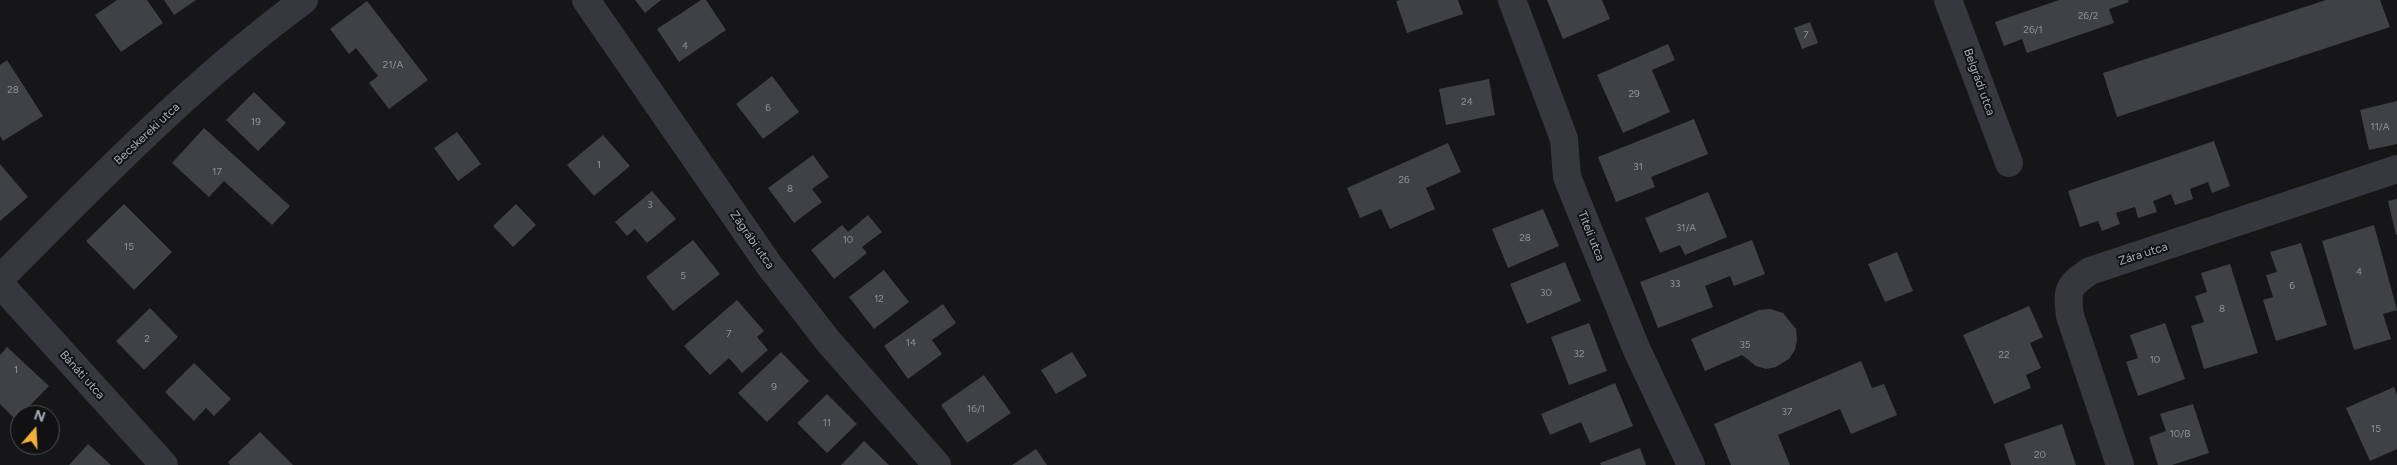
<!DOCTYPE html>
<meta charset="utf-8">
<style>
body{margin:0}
#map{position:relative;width:2397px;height:465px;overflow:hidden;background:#161618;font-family:Figtree,sans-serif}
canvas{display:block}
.north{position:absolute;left:10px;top:405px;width:50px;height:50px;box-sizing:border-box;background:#111113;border:1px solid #4d4f55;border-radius:50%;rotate:19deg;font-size:14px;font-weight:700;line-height:20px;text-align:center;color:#a8adb8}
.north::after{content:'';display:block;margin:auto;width:18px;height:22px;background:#f2b134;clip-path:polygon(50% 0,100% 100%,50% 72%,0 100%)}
</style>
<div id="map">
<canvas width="2397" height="465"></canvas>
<div class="north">N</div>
</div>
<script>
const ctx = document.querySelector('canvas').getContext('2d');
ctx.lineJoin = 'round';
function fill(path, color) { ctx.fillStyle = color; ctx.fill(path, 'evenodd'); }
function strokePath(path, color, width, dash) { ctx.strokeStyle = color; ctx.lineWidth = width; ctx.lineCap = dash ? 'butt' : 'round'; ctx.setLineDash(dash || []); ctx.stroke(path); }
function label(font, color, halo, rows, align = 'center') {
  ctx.font = font + ' Figtree,sans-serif'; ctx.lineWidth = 4; ctx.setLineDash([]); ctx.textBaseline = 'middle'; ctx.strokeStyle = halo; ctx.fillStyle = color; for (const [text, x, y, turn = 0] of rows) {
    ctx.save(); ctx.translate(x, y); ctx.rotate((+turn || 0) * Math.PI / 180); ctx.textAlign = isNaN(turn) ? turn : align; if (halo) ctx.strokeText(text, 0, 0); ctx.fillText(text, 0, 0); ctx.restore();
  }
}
fill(new Path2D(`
 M117,0h30l16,23 -42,29 -26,-37z
 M164,0h32l-22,15z
 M635,0h26l-16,13z
 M701,0h5l20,30 -47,32 -22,-33z
 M1400,0h58l5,14 -56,19 -11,-32z
 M1547,0h55l8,19 -47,20z
 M2059,0h69l1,2 -20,7 5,14 -87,30 -5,-14 -18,7 -9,-24z
 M2326,0h54l10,27 -273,90 -14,-44z
 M367,1l61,79 -39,29 -20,-26 9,-7 -22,-28 -7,6 -19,-25z
 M1810,22l8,21 -16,6 -8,-21z
 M1668,44l7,16 -23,10 18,42 -47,21 -26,-58z
 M7,60l36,56 -40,25 -3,-5v-71z
 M772,76l27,36 -36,27 -27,-35z
 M1489,79l6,36 -49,10 -7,-36z
 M254,92l32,31 -28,28 -32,-31z
 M2397,101v43l-28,6 -9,-40z
 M1694,119l14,35 -57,23 4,10 -39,15 -18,-45z
 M204,128l86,78 -18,19 -48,-44 -15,16 -37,-34z
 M457,132l24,32 -23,17 -24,-33z
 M603,135l27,31 -36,30 -27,-31z
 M2214,141l16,45 -18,7 -4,-11 -18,7 3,10 -18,6 -4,-11 -18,7 4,11 -19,6 -3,-11 -19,6 4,11 -18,7 -4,-10 -18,6 -12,-36z
 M1448,143l13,29 -35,16 9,21 -45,20 -9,-20 -21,9 -13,-30z
 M813,155l16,22 -17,12 10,13 -28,21 -26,-35z
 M0,164l28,33 -28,24z
 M652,191l24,28 -29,24 -12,-14 -8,7 -12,-14z
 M1708,192l19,45 -42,18 -5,-10 -20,8 -15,-35z
 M2397,199v36h-1l-8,-34z
 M124,204l48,48 -38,38 -48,-49z
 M516,204l20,21 -23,22 -20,-21z
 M1543,209l16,37 -51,22 -16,-39z
 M868,215l14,17 -20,15 5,6 -33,26 -23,-29 31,-25 6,7z
 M2374,225l23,85 -14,4 8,25 -37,11 -32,-109z
 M693,240l27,34 -47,37 -27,-34z
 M1752,240l13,34 -31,12 -4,-10 -25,10 8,21 -55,21 -18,-46z
 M2301,243l26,82 -51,16 -13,-41 10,-3 -7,-22 11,-3 -7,-20z
 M1897,252l16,39 -28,11 -17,-38z
 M1565,262l16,39 -54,23 -17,-40z
 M2230,264l28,89 -54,16 -13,-43 13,-4 -9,-26 12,-4 -6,-19z
 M884,270l25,32 -35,27 -25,-32z
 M737,300l27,31 -7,6 11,13 -26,23 -13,-15 -19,17 -26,-29z
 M943,304l13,19 -24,17 10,14 -34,25 -24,-33z
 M2029,306l14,31 -13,6 11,25 -15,7 5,13 -37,16 -31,-69z
 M150,308l28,29 -34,33 -28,-29z
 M1770,309l13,4 13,16 1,11 -2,10 -6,9 -13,8 -10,2 -10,-3 -14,-11 -37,16 -14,-32 68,-29z
 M1589,323l18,48 -38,14 -18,-48z
 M2165,323l20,56 -47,17 -12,-34 12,-4 -8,-23z
 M7,347l42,39 -33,34 -16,-16v-49z
 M781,352l28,29 -42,41 -29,-29z
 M1072,352l15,24 -31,18 -15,-24z
 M1861,361l11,27 12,-4 13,31 -46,19 -11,-25 -62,26 12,30h-59l-17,-41z
 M194,363l37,36 -17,17 -8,-8 -12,13 -29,-29z
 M984,375l27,38 -44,30 -26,-38z
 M1615,383l18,43 -43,17 -9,-21 -31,13 -9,-21z
 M2394,387l3,8v54l-27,12 -24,-53z
 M827,394l30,30 -30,29 -30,-30z
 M2193,404l16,49 -37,12h-14l-9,-28 17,-6 -6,-17z
 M2062,424l14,41h-65l-7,-21z
 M260,432l33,33h-63l-2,-3z
 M864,441l25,24h-48z
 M88,444l23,21h-42z
 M1640,448l6,17h-45l-1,-2z
 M1036,449l11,16h-35z`), '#404145');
strokePath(new Path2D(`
 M586,0l183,265 59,76 109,124
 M1512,0l52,139 3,38 69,171 55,117
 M1948,0l61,163
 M0,279c97,-98 193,-197 304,-279
 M0,284l164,181
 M2120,465l-50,-149c-3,-27 -3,-29 20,-45l307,-102`), '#37383d', 28);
label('10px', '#8e929b', null, [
 ["26/2",2088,16],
 ["26/1",2033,30],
 ["7",1806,35],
 ["4",685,46],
 ["21/A",393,65],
 ["28",13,90],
 ["29",1634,94],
 ["24",1467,102],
 ["6",768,108],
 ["19",256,122],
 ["11/A",2380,127],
 ["1",599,165],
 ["31",1638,167],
 ["17",217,172],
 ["26",1404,180],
 ["8",790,189],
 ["3",650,205],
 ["31/A",1686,228],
 ["28",1525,238],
 ["10",848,240],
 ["15",129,247],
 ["4",2359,272],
 ["5",683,276],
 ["33",1675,284],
 ["6",2292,286],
 ["30",1546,293],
 ["12",879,299],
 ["8",2222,309],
 ["7",729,334],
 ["2",147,339],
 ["14",911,343],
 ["35",1745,345],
 ["32",1579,354],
 ["22",2004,355],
 ["10",2155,360],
 ["1",16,370],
 ["9",774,387],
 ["16/1",976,409],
 ["37",1787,412],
 ["11",827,423],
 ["15",2376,429],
 ["10/B",2180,434],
 ["20",2040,455]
]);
label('12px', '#a8adb8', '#111113', [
 ["Belgrádi utca",1979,82,70],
 ["Becskereki utca",147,134,-43],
 ["Titeli utca",1591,236,68],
 ["Zágrábi utca",752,240,55],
 ["Zára utca",2143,254,-18],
 ["Bánáti utca",82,375,48]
]);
</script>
